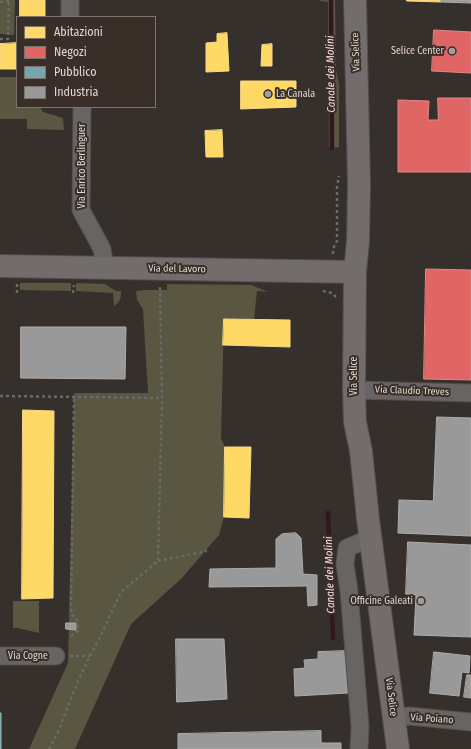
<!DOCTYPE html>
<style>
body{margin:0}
#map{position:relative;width:471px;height:749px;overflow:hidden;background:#36302c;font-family:"Fira Sans Condensed",sans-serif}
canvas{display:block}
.legend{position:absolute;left:16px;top:16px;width:140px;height:92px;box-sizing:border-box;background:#3a2f28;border:1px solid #7c736c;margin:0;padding:5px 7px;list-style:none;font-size:12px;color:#dfd8d3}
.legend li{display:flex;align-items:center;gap:8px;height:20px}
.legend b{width:20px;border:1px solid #7c736c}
</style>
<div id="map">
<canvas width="471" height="749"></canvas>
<ul class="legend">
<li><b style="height:11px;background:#ffd966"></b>Abitazioni</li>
<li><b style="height:11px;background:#e06666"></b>Negozi</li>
<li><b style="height:11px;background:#76a5af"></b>Pubblico</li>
<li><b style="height:11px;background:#999"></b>Industria</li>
</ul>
</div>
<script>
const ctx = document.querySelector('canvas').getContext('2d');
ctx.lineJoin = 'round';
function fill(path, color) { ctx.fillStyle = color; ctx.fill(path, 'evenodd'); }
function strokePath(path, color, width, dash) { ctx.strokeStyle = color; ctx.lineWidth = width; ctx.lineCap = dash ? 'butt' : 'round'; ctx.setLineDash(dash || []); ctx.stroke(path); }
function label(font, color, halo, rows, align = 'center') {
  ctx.font = font + ' "Fira Sans Condensed",sans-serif'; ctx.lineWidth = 4; ctx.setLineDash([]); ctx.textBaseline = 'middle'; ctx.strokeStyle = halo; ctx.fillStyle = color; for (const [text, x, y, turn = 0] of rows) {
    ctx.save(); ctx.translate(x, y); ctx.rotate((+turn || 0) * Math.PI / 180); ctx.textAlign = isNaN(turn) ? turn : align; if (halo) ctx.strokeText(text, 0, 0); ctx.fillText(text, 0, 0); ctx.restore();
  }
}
fill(new Path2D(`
 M0,0h15l-1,35 -14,-1z
 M320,0h15l1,69 3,15v63l-7,1 -3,-1 -1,-145 -8,-1z
 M0,77h17v30h23l3,5 20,6 1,12 -37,-1v-10h-27z
 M20,283h51v8l-51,-1z
 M76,283l29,1 11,7h5c0,8 -1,11 -7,15l-1,-13 -37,-2z
 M167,284l84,1 17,7 -11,-1 -3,28h-30l-3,119 4,9 -1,70 -5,18 -37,43 -51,46 -56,125h-46l39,-86 6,-270h74l-5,-84 -6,-9 -1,-9 10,-1h21z
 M13,601h26v32l-21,-5h-5z`), '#595642');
const homes = new Path2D(`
 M20,0h25v17h-25z
 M407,0h34v2l-34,-1z
 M227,33l2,38 -23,1v-29l11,-1v-8z
 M17,43v26h-17v-25z
 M272,44v22h-11l1,-21z
 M241,81h55v26l-55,2z
 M222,130l1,27h-17l-1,-26z
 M224,319l66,1v27l-67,-2z
 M23,410l31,1 -1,187 -31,1z
 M225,447h26l-2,71 -25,-1z`);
fill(homes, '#ffd966');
strokePath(homes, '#f5d987', 1);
const shops = new Path2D(`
 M434,30l37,2v41l-39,-2z
 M438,98h33v74h-73v-72l31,1 -1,19h10z
 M426,269l45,1v110l-47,-1z`);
fill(shops, '#e06666');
strokePath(shops, '#e08887', 1);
const public = new Path2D(`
 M0,713h1v36h-1z`);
fill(public, '#76a5af');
strokePath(public, '#96b4ba', 1);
const industry = new Path2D(`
 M441,0h30v3l-30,-1z
 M21,327h105l-1,52 -104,-1z
 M437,417l34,1v118l-73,-3 1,-33 34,1z
 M296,533l5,5 2,36 14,1v30l-9,1 -1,-20 -98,1 1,-18 66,-1v-29l6,-5z
 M408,542l63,3v92l-57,-2 2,-40 -10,-1z
 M66,623h10v7l-10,-1z
 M176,639h48l3,60 -50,3z
 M346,651l2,42 -53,3 -1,-27 11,-1 -1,-8 14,-1v-7z
 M434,652l36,4 -1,17 -7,-1 -3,24 -29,-3z
 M467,675h4v23l-7,-1z
 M321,731v12h20v6h-163v-15z`);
fill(industry, '#999');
strokePath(industry, '#aeacaa', 1);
strokePath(new Path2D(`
 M331,0l1,148
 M328,513l5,125`), '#331720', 4.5);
const minor = new Path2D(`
 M70,0v17
 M82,107l-1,103 21,39 3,18
 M354,390l117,3
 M0,656h56
 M393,717l16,-1 62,6
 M359,749l1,-23 -11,-135 -4,-27 2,-16 23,-10`);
const major = new Path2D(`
 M355,0l4,184 -1,57 -3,31 -1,118 1,32 6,29 7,68 30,230
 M0,266l355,6`);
strokePath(minor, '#544e4b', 19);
strokePath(major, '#544e4b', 24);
strokePath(new Path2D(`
 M0,2l9,-1
 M0,39h8l1,-39
 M333,254v-5l4,-8v-54l2,-11
 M323,291l9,2 4,4
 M17,293v-10
 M73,293l1,-8
 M0,396l162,2
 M158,561l49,-10
 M71,636l7,-5 -1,-11 -6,-7 3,-216
 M70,656h20
 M49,749l9,-17 20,-51 12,-25 10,-19 21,-45 37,-31 4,-163 -2,-112`), '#6c6968', 2.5, [3, 3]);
strokePath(minor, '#676463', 17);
strokePath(major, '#726d6c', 22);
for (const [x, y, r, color] of [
 [452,51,4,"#a49d99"],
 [268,94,4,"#a49d99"],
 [421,601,4,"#a49d99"]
]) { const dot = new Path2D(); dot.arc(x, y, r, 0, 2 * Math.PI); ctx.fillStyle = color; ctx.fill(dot); strokePath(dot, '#3a2f28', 1.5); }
label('10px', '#dfd8d3', '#3a2f28', [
 ["Selice Center",444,51],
 ["La Canala",276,94,"left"],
 ["Officine Galeati",413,601]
], 'right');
label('10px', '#dfd8d3', '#3a2f28', [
 ["Via Selice",356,52,-92],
 ["Via Enrico Berlinguer",82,166,-90],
 ["Via del Lavoro",177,269,1],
 ["Via Selice",354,376,-90],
 ["Via Claudio Treves",412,391,2],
 ["Via Cogne",28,656],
 ["Via Selice",391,697,83],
 ["Via Poiano",432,719,4]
]);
label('italic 11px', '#f8dce3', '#3a2f28', [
 ["Canale dei Molini",331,74,-91],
 ["Canale dei Molini",330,575,-92]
]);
</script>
